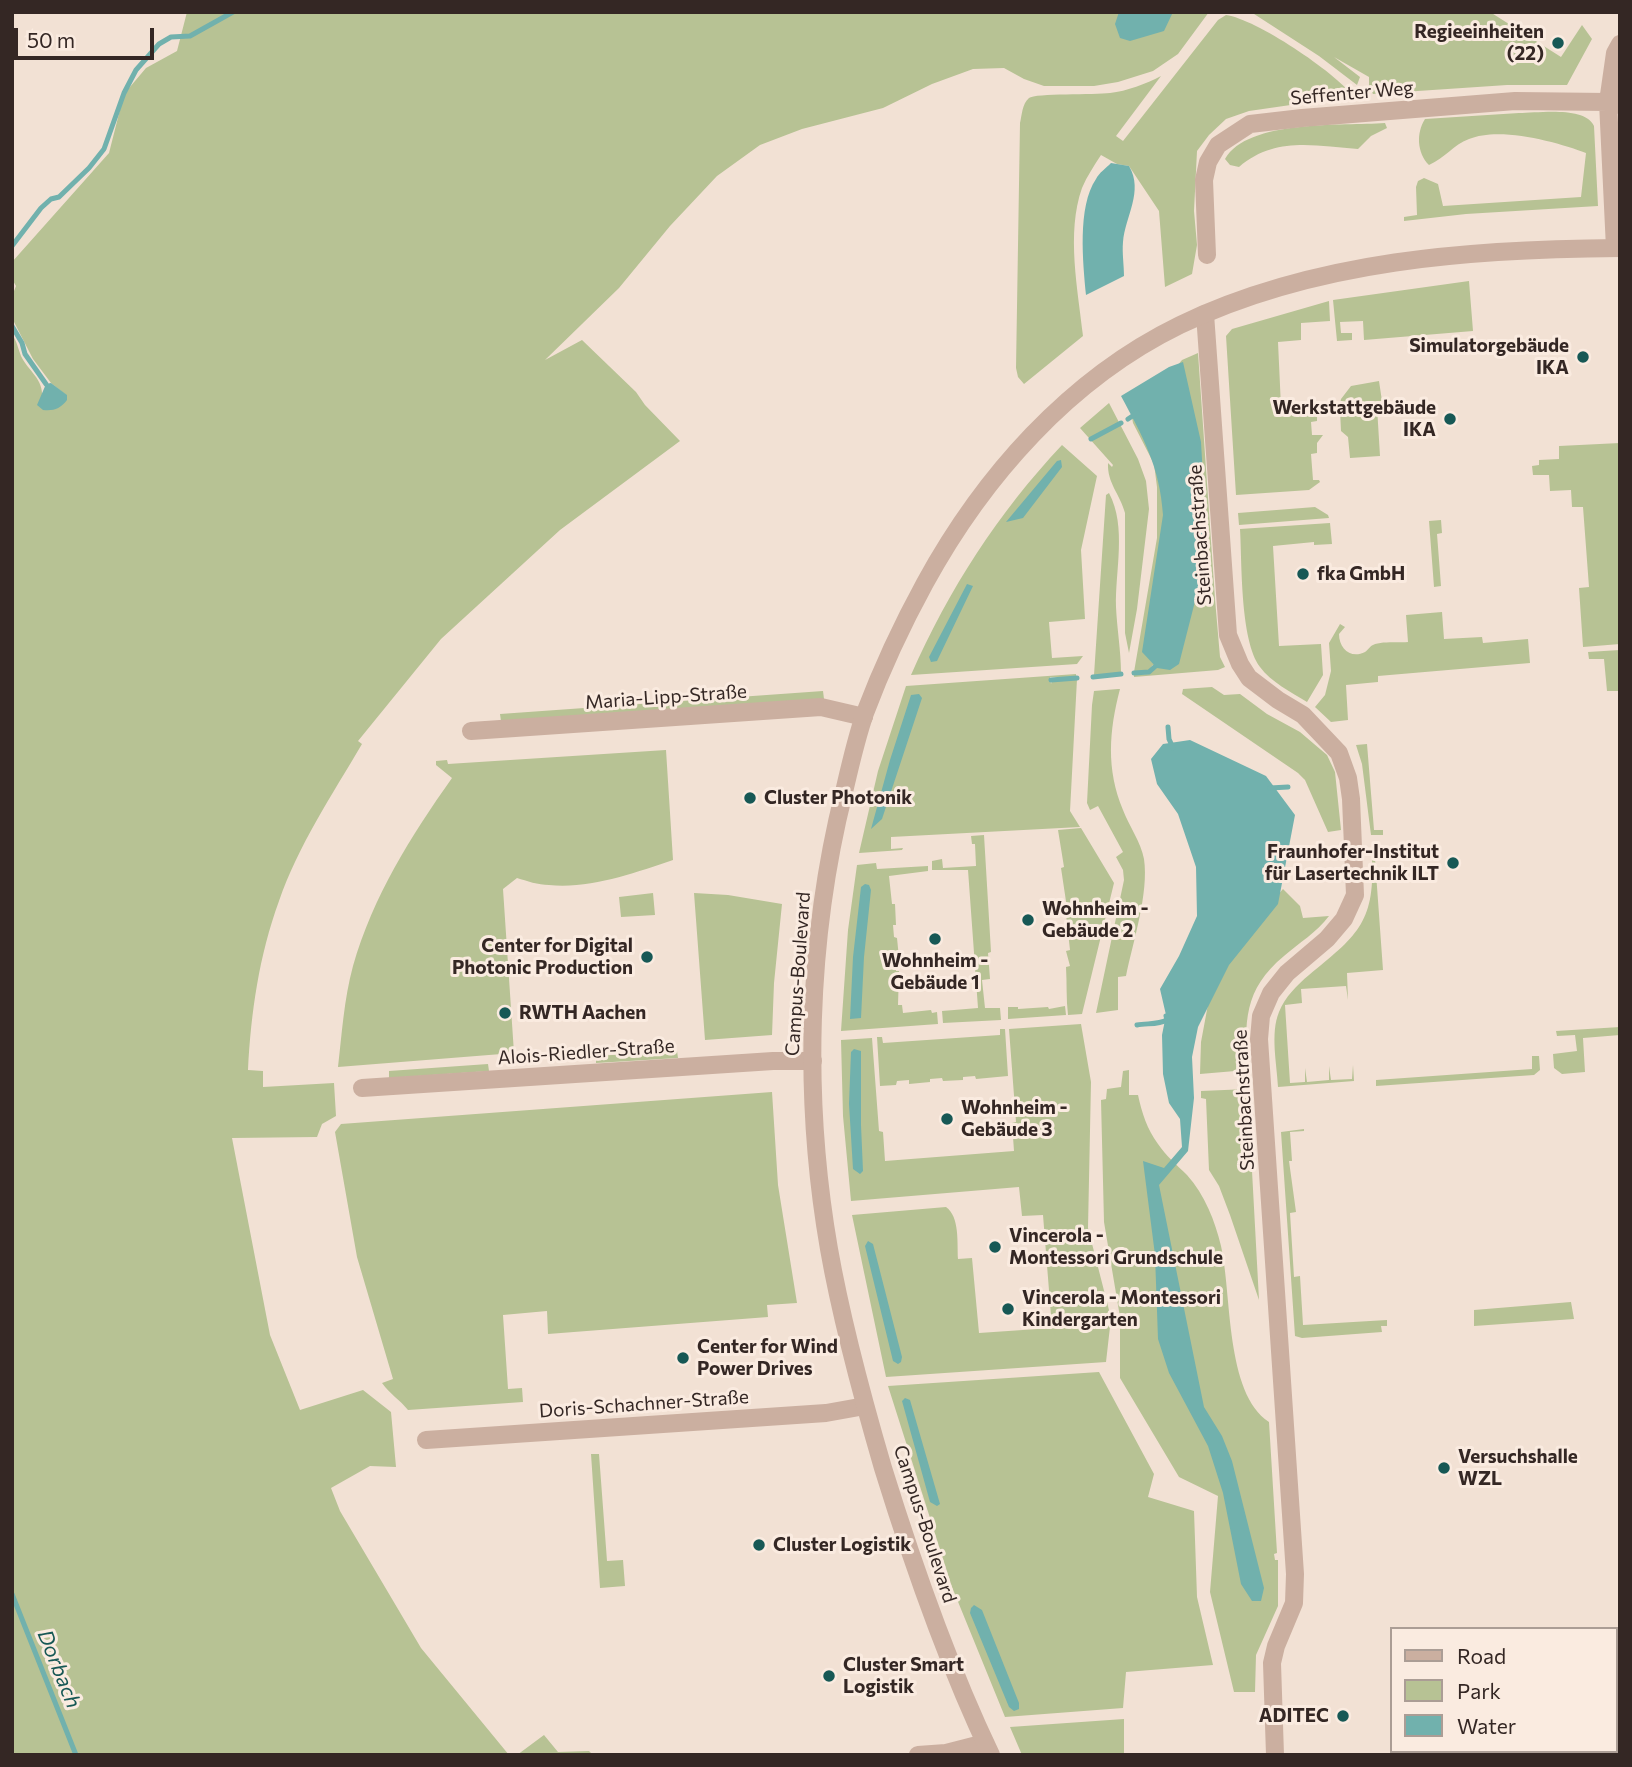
<!DOCTYPE html>
<meta charset="utf-8">
<style>
body{margin:0}
#map{position:relative;width:1632px;height:1767px;overflow:hidden;background:#f2e1d4;font-family:Commissioner,sans-serif}
canvas{display:block}
.frame{position:absolute;inset:0;border:14px solid #342724;pointer-events:none}
.legend{position:absolute;left:1390px;top:1627px;width:228px;height:126px;box-sizing:border-box;background:#faebe0;border:2px solid #ab9d95;margin:0;padding:9px 12px;list-style:none;font-size:21px;color:#342724}
.legend li{display:flex;align-items:center;gap:14px;height:35px}
.legend b{width:35px;border:2px solid #ab9d95}
.scale{position:absolute;left:14px;top:28px;width:140px;height:32px;box-sizing:border-box;border:4px solid #342724;border-top:0;padding-left:9px;font-size:21px;line-height:24px;white-space:nowrap;color:#342724;-webkit-text-stroke:5px #faebe0;paint-order:stroke}
</style>
<div id="map">
<canvas width="1632" height="1767"></canvas>
<div class="frame"></div>
<ul class="legend">
<li><b style="height:9px;background:#cbafa0"></b>Road</li>
<li><b style="height:19px;background:#b7c294"></b>Park</li>
<li><b style="height:19px;background:#71b1ad"></b>Water</li>
</ul>
<div class="scale">50 m</div>
</div>
<script>
const ctx = document.querySelector('canvas').getContext('2d');
ctx.lineJoin = 'round';
function fill(path, color) { ctx.fillStyle = color; ctx.fill(path, 'evenodd'); }
function strokePath(path, color, width, dash) { ctx.strokeStyle = color; ctx.lineWidth = width; ctx.lineCap = dash ? 'butt' : 'round'; ctx.setLineDash(dash || []); ctx.stroke(path); }
function label(font, color, halo, rows, align = 'center') {
  ctx.font = font + ' Commissioner,sans-serif'; ctx.lineWidth = 6; ctx.setLineDash([]); ctx.textBaseline = 'middle'; ctx.strokeStyle = halo; ctx.fillStyle = color; for (const [text, x, y, turn = 0] of rows) {
    ctx.save(); ctx.translate(x, y); ctx.rotate((+turn || 0) * Math.PI / 180); ctx.textAlign = isNaN(turn) ? turn : align; if (halo) ctx.strokeText(text, 0, 0); ctx.fillText(text, 0, 0); ctx.restore();
  }
}
fill(new Path2D(`
 M187,12h1022l-31,42 -25,17 -35,11 -24,4h-50l-20,-7 -20,-11 -31,1 -41,15 -49,24 -81,21 -42,16 -43,31 -47,50 -51,62 -74,72 37,-20 54,52 9,13 35,36 -120,89 -119,109 -83,102 4,3c-30,51 -64,102 -83,157 -20,55 -28,111 -31,169l15,1v16l71,-4 2,33 -14,8 -5,13 -85,1 38,197 30,75 63,-20 28,22 5,55 -26,-1 -39,22 9,23 81,137 88,107h-497v-1421c5,8 6,14 9,22 7,15 23,23 21,42l25,2 -1,-5 -15,-12 -18,-24 -21,-41v-22l4,-10 -4,-7v-17l97,-109 15,-59 22,-26 31,-17z
 M1251,12h239l71,45 21,-32 10,14 -25,46h-60l-134,9 -4,-7v-10l-35,-20 26,20 -3,8 -38,-29z
 M1226,15c30,4 109,57 127,81l-104,15 -23,8 -17,16 -12,16 -3,60 3,34 -5,29 -27,13 -6,-76 -30,-45 -12,-2 -16,-9c-7,11 -14,21 -19,33 -16,45 -4,102 1,148l-59,48 -6,-7 -2,-9 4,-245c2,-8 2,-19 9,-25 6,-5 66,-3 81,-5 17,-2 36,-9 51,-17l-45,60 7,5 95,-121z
 M1519,113c20,0 66,-7 75,13l4,80 -132,8 -62,7v-4l13,-2 -1,-28 2,-6 6,-3 14,6 5,22 138,-9 5,-44c-28,-11 -87,-27 -117,-14 -16,6 -24,19 -40,26 -12,-12 -13,-32 -4,-46z
 M1385,123l2,5 -16,8 -13,13c-43,-3 -83,-13 -119,18l-9,-2 -5,-6c23,-40 118,-33 160,-36z
 M1469,281l4,50 -109,9 -1,-19 -23,1 1,11h11v7l-15,1 -4,-41z
 M1329,301l1,20 -29,2v17l-23,2 3,65h29l1,8 6,-1v7l-6,1 1,13h11l-6,8v10l-6,1 2,26h6l1,2 -11,8 -73,5 -10,-159 6,-7z
 M1198,353l17,246 5,58 5,10 -7,3 -84,7v-2l15,-1 6,-7 -2,-2 -5,6 -14,1 23,-134v-51l-3,-23 -21,-41 -4,-22 43,-29 10,-12z
 M1379,381l3,20 -42,3 1,-5 10,-13z
 M1109,403l29,56 8,22 3,28 -12,100 -8,44 -4,-20v-120c-5,-19 -18,-30 -17,-50l4,4 1,-2 -33,-37z
 M1377,407l3,49 -30,2 -2,-21 -7,-6 -1,-21z
 M1620,443v201l-37,3 -4,-59 10,-1 -6,-80h-11l-1,-17 -21,1 -1,-16h-16l-1,-9 7,-1v-5l20,-1v-13z
 M1062,445l35,31 -16,74 4,69 -36,3 3,36 31,-2 -6,8 -166,11c38,-86 87,-162 151,-230z
 M1109,493c18,34 6,78 7,114 1,22 5,44 5,66l-27,2 12,-180z
 M1315,507l13,8 1,3 -90,7 -1,-12z
 M1441,520l1,13 -5,1 4,52 -7,1 -5,-66z
 M1330,523l2,21 -18,1v-3l-41,4 6,100 42,-2 2,31 -16,27c-16,-10 -36,-20 -47,-35 -20,-27 -18,-104 -20,-138z
 M1442,612l2,27 38,-2 1,6 45,-4 2,24 -152,13v6l-32,3 2,35 -17,2 -16,-15 10,-12 6,-24 -2,-28 11,-19 5,3 -6,7c0,15 12,25 26,18 3,-2 5,-6 8,-7 8,-4 25,-2 35,-3l-2,-27z
 M1620,650v41h-13l-3,-32h-15l-1,-7z
 M1076,674v3h-26l1,7 1,-3 25,-2 -7,132 10,16 -189,10v12l12,-1 -1,2 -43,3 19,-82 28,-85z
 M1212,687l12,8 16,-1 27,20 33,18 27,23 8,17 6,58 -13,2 -23,-52 -7,-7 -116,-79 1,-5z
 M1118,689h2c-11,42 -14,80 3,121 6,16 18,32 21,49 5,34 -11,83 -18,117l-8,1v33l-22,3 28,-133 -1,-10 -7,-13 7,-5 -25,-46 -8,4 -3,-7 5,-98 2,-14z
 M823,691l1,8 -323,22 -1,-7z
 M1367,744l7,86h9v5h-12l-9,-71 -6,-19z
 M666,750l7,110c-39,13 -82,29 -124,25 -11,0 -22,-4 -32,-7l-14,11 11,164 -176,14c4,-34 6,-68 15,-101 20,-70 58,-130 99,-188l-16,-13v-4l11,-1 1,4z
 M1081,828l33,55 -32,131 -14,1c-2,-16 -1,-32 -2,-48l4,-1 -4,-15 4,-1 -4,-36 -3,-5 4,-1 -6,-40 3,-1 -6,-37z
 M984,835l7,117 -3,1 2,26 -8,1 3,28h15l1,12 -58,3 -1,-12 36,-3 -10,-138h-36v-9l10,-2 1,9 33,-2 -1,-22h-3l-1,-8z
 M1375,859l8,111 -36,3 1,27 -2,-14 -45,3 1,14 -17,2 5,78 15,-1v-14l2,14 22,-2v-14l2,14 21,-1 1,-14 1,16 -76,6c-1,-23 -8,-53 1,-75 6,-15 18,-27 30,-37 46,-38 66,-51 63,-115z
 M876,863l1,6 51,-3v5l-39,5 3,28h3l1,21h-3l1,12 3,1 2,20 -4,1 1,12h3l-1,34h4l1,8 28,-3 1,3 5,-1 1,12 -97,7 7,-101 9,-65z
 M1283,889l17,17 3,12 26,-2c-12,16 -30,27 -45,40 -41,34 -39,66 -37,114l-47,4 1,-32 11,-59 39,-58z
 M653,893l2,22 -34,2 -2,-20z
 M694,893l34,2 54,9 -8,79 -2,52 -67,5z
 M1065,1006l1,9 -58,4v-12h10v2l30,-2 1,2z
 M1081,1024l10,58 -3,146 23,90 -5,44 -220,15 -34,-162 94,-8c14,10 11,36 12,52l14,-1 7,75 73,-5 -9,-113 -21,1 -3,-29 -168,14 -8,-85 -2,-76 31,-2 7,93 4,1 2,29 129,-10 -2,-28 4,-1 -7,-93z
 M1620,1027v8l-37,3 2,34 -23,2 -8,-6 -1,-14 24,-3 -2,-16 -18,1 -1,-5z
 M1000,1029h5l3,47 -32,3 -1,-3 -12,1v3l-20,1 -1,-3 -12,1v3l-21,2v-4l-12,1 -1,4 -16,1 -3,-49h5l1,6 117,-8z
 M677,1051l1,7 -82,5v-7z
 M1532,1056h7l1,14 -6,5 -158,11v-6l156,-11z
 M488,1064l1,7 -100,7v-7z
 M1129,1070v25h9c4,18 9,34 20,49 8,12 19,21 29,31 18,20 28,46 34,71 11,48 4,147 48,176l8,131 -3,1 1,6h3v46l-22,49 -1,37h-21l-24,-100 8,-96 -39,-19 -59,-99v-61l-16,-95 -3,-122 5,-1 1,-10 14,-2 2,-16z
 M1248,1089v8l11,203 -29,-85 -11,-29 -10,-16 -3,-71 -5,-1v-7z
 M772,1092l6,93 19,118 -30,2 1,12 -220,17 -1,-23 -44,4 5,74 14,-1 1,14 -115,8c-8,-10 -18,-16 -26,-27l11,-4 -36,-122 -22,-125 6,-8z
 M1304,1129v2l-14,1 2,29h-3l7,51 -6,1 4,64 6,-1 3,49 84,-5v6h-6l1,6 -80,6 -7,-2 -14,-204z
 M1571,1302l3,17 -100,7v-16z
 M1099,1372l55,102 -6,23 46,14 3,86 16,68 -87,7 -3,36 -118,9 -53,-130 -64,-201z
 M591,1454h8l8,107 16,-1 2,26 -25,2z
 M1124,1719v36h-102l-12,-28z
 M544,1735l14,17 31,-1 4,4h-76z`), '#b7c294');
fill(new Path2D(`
 M1119,12h54l-9,19 -34,10 -10,-3 -5,-14z
 M1111,163l18,3c15,25 -4,51 -6,76 -1,11 1,23 1,34l-38,19c-3,-32 -9,-88 10,-116 3,-6 10,-11 15,-16z
 M1183,362l18,80 4,70 -3,62 -23,90 -9,6 -13,-2 -15,-16 21,-137c-3,-48 -20,-78 -42,-119l48,-29z
 M51,383l16,12v5c-7,9 -13,11 -24,10l-6,-5 9,-21z
 M1061,460l1,7 -39,51 -17,4 51,-61z
 M967,584l6,2 -36,75 -6,1 -2,-5z
 M919,694l3,4 -40,121 -11,10 19,-69 21,-65z
 M1190,740l76,36 29,39 -17,89 -49,61 -31,62 -6,30 2,41 -6,53 -29,34 45,222 18,29 10,25 32,127 -3,13h-9l-11,-17 -18,-91 -15,-47 -39,-73 -11,-34 -3,-84 -12,-94 21,7 18,-21 -2,-28 -11,-16 -6,-29 -1,-39 4,-20 -6,-26 19,-33 18,-40 -1,-49 -18,-53 -21,-30 -6,-25 12,-15z
 M865,884l4,1 2,5 -7,67 -3,61 -11,1 3,-62 8,-70z
 M854,1049l7,2v74l2,46 -3,3 -7,-5 -4,-65 2,-52z
 M868,1241l5,3 29,113 -1,5 -3,2 -5,-3 -28,-115z
 M905,1398l5,2 30,104 -3,2 -7,-4 -28,-101z
 M974,1605l8,5 37,93v6l-5,2 -5,-4 -39,-94 1,-5z`), '#71b1ad');
strokePath(new Path2D(`
 M12,246l29,-38 10,-9 8,-2 30,-29 15,-19 20,-56 12,-23 23,-26 12,-7 19,-1 43,-24
 M12,326l10,17 3,11 21,30
 M1128,419l9,-6
 M1091,439l30,-16
 M1134,673l15,-1 10,-9
 M1093,677l28,-3
 M1051,680l26,-2
 M1168,727l1,12 4,9
 M1270,788l18,-1
 M1137,1025c10,-2 21,0 30,-5l-1,-4
 M12,1594l64,161`), '#71b1ad', 5);
strokePath(new Path2D(`
 M1615,248l-7,-146 7,-49 5,-9
 M1207,255l-3,-75 4,-18 10,-17 32,-21 52,-6 213,-17 93,1 12,3
 M1205,314l23,321 12,29 9,14 29,22 25,15 36,38 9,25 3,21 4,96 -11,24 -17,20 -40,34 -16,20 -10,23 -2,23 36,535 -1,29 -18,43 -4,17 3,92
 M471,731l350,-24 43,10
 M362,1088l411,-27h40
 M426,1440l400,-27 39,-7
 M918,1755l28,-2 39,-10`), '#cbafa0', 18);
strokePath(new Path2D(`
 M991,1755c-44,-92 -78,-190 -108,-287 -21,-72 -41,-145 -54,-219 -26,-150 -22,-309 15,-457 6,-26 12,-53 21,-79 17,-45 37,-88 60,-130 58,-106 144,-204 255,-258 135,-65 292,-76 440,-77`), '#cbafa0', 18);
for (const [x, y, r, color] of [
 [1558,43,7,"#175855"],
 [1583,357,7,"#175855"],
 [1450,419,7,"#175855"],
 [1303,574,7,"#175855"],
 [750,798,7,"#175855"],
 [1453,863,7,"#175855"],
 [1028,920,7,"#175855"],
 [935,939,7,"#175855"],
 [647,957,7,"#175855"],
 [505,1013,7,"#175855"],
 [947,1119,7,"#175855"],
 [995,1247,7,"#175855"],
 [1008,1309,7,"#175855"],
 [683,1358,7,"#175855"],
 [1444,1468,7,"#175855"],
 [759,1545,7,"#175855"],
 [829,1676,7,"#175855"],
 [1343,1716,7,"#175855"]
]) { const dot = new Path2D(); dot.arc(x, y, r, 0, 2 * Math.PI); ctx.fillStyle = color; ctx.fill(dot); strokePath(dot, '#faebe0', 2.5); }
label('bold 19px', '#342724', '#faebe0', [
 ["Regieeinheiten",1544,32,"right"],
 ["(22)",1544,54,"right"],
 ["Simulatorgebäude",1569,346,"right"],
 ["IKA",1569,368,"right"],
 ["Werkstattgebäude",1436,408,"right"],
 ["IKA",1436,430,"right"],
 ["fka GmbH",1317,574],
 ["Cluster Photonik",764,798],
 ["Fraunhofer-Institut",1439,852,"right"],
 ["für Lasertechnik ILT",1439,874,"right"],
 ["Wohnheim -",1042,909],
 ["Gebäude 2",1042,931],
 ["Center for Digital",633,946,"right"],
 ["Photonic Production",633,968,"right"],
 ["Wohnheim -",935,961,"center"],
 ["Gebäude 1",935,983,"center"],
 ["RWTH Aachen",519,1013],
 ["Wohnheim -",961,1108],
 ["Gebäude 3",961,1130],
 ["Vincerola -",1009,1236],
 ["Montessori Grundschule",1009,1258],
 ["Vincerola - Montessori",1022,1298],
 ["Kindergarten",1022,1320],
 ["Center for Wind",697,1347],
 ["Power Drives",697,1369],
 ["Versuchshalle",1458,1457],
 ["WZL",1458,1479],
 ["Cluster Logistik",773,1545],
 ["Cluster Smart",843,1665],
 ["Logistik",843,1687],
 ["ADITEC",1329,1716,"right"]
], 'left');
label('19px', '#342724', '#faebe0', [
 ["Seffenter Weg",1352,93,-5],
 ["Steinbachstraße",1200,535,-94],
 ["Maria-Lipp-Straße",666,697,-4],
 ["Campus-Boulevard",798,974,-86],
 ["Alois-Riedler-Straße",586,1052,-4],
 ["Steinbachstraße",1244,1100,-93],
 ["Doris-Schachner-Straße",644,1404,-4],
 ["Campus-Boulevard",925,1524,72]
]);
label('italic 21px', '#175855', '#faebe0', [
 ["Dorbach",59,1669,68]
]);
</script>
